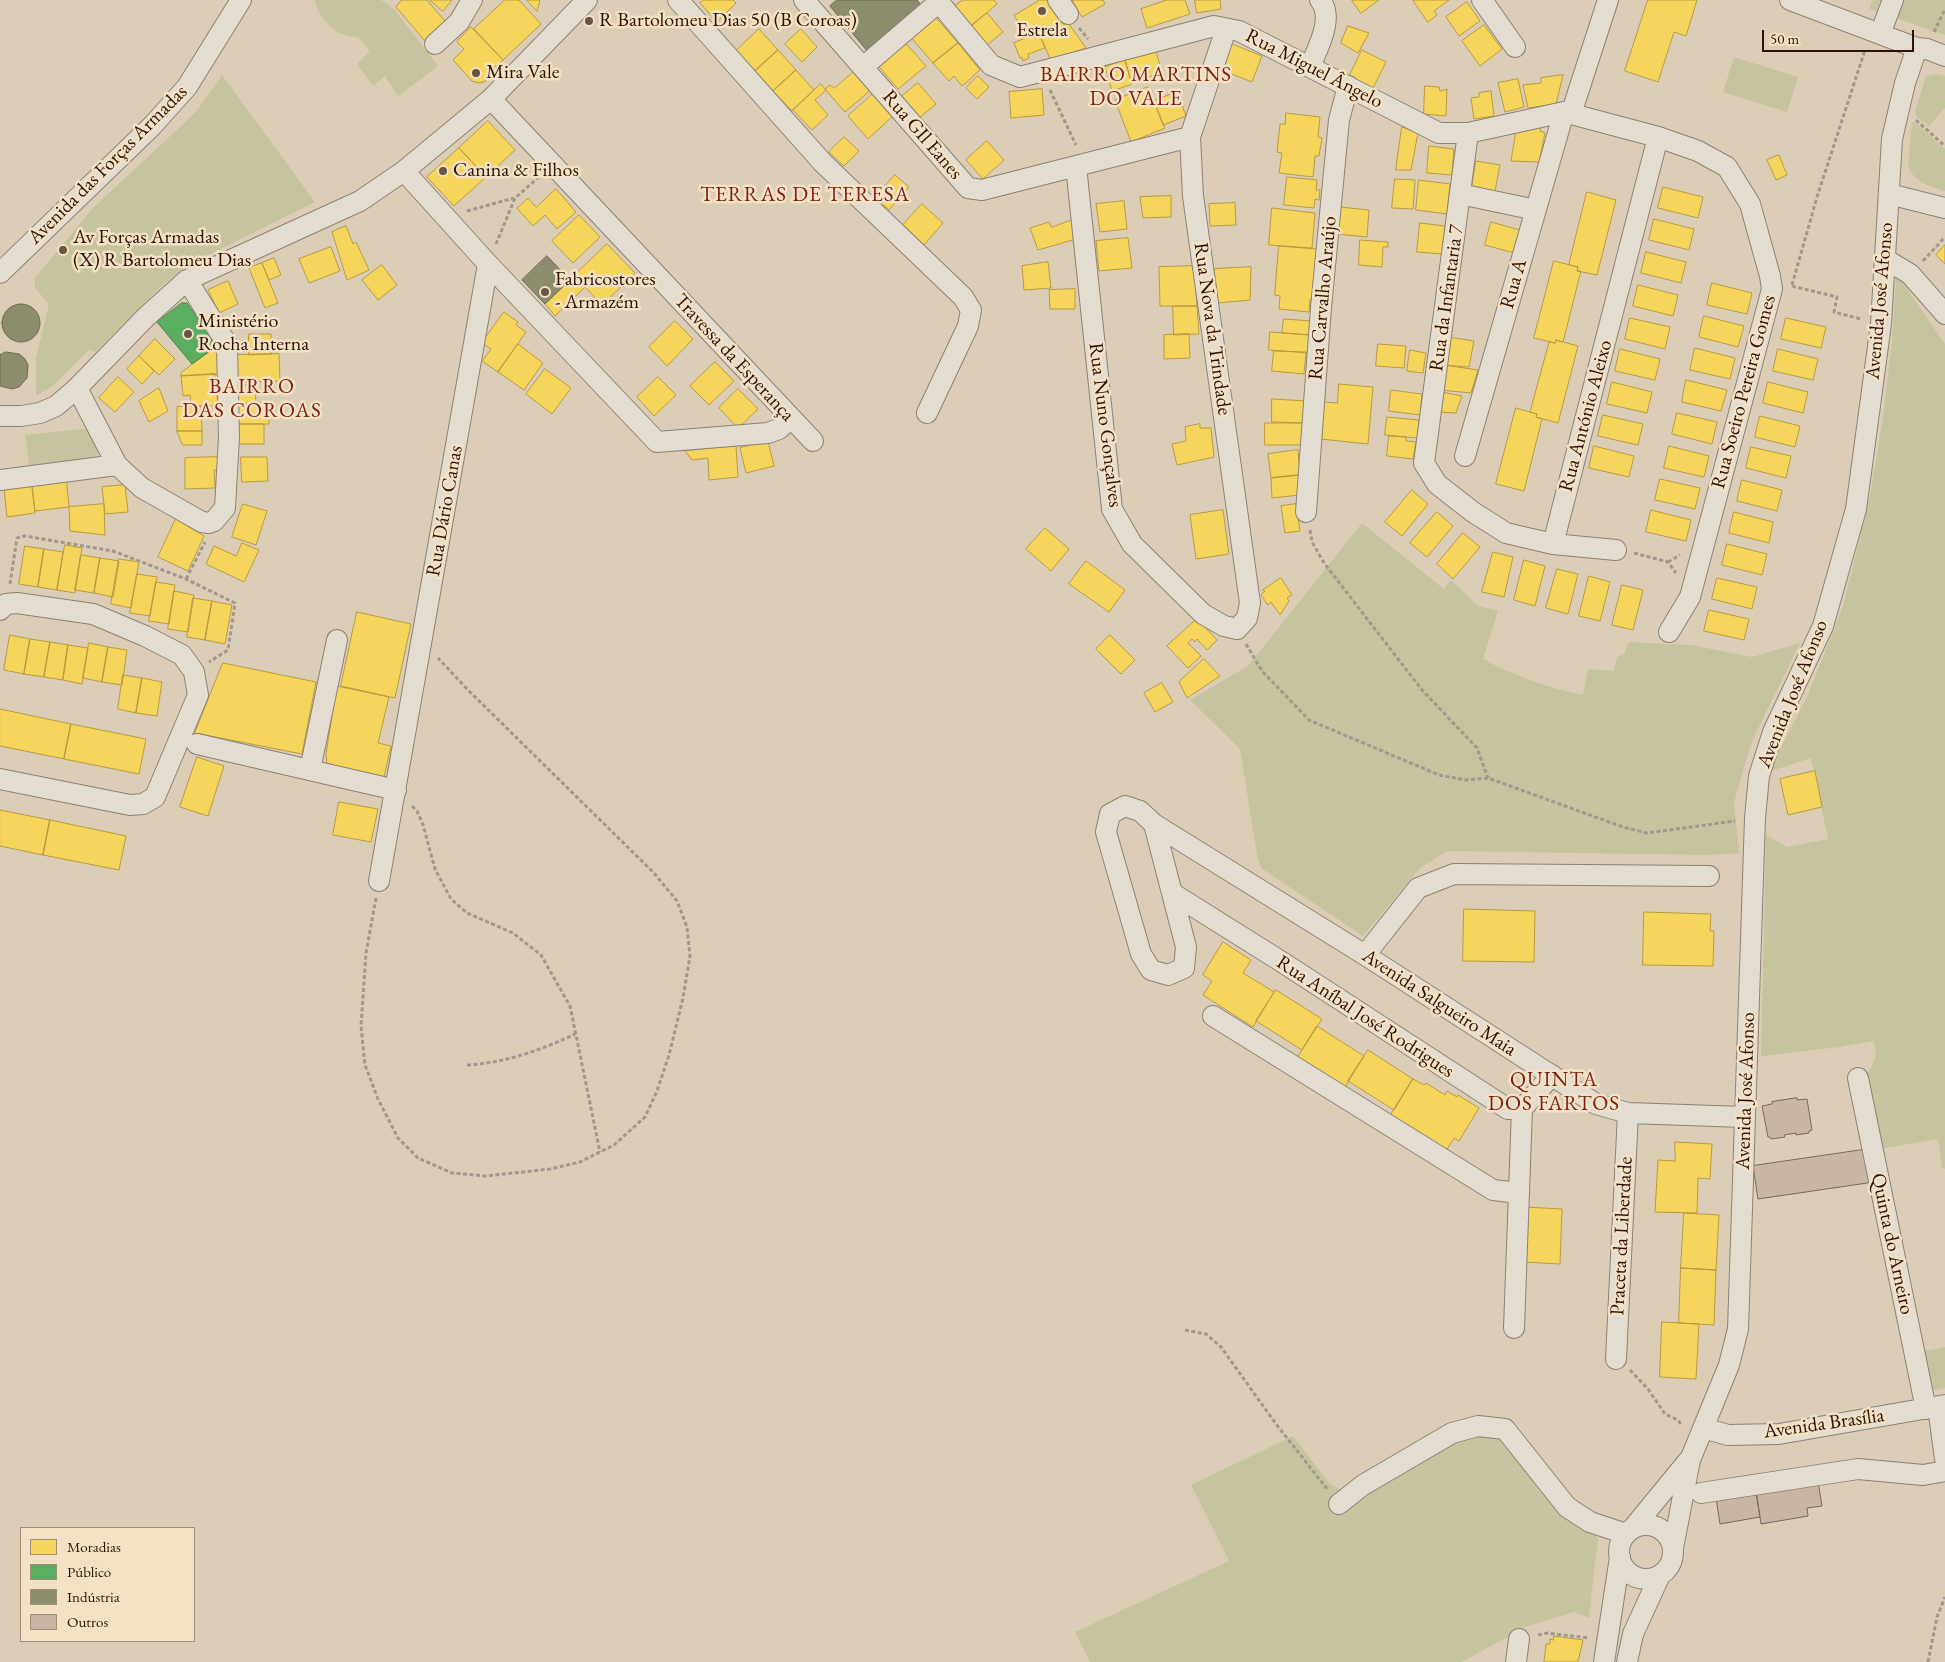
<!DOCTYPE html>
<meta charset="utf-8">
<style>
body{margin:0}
#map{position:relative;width:1945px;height:1662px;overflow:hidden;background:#dcceb6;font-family:"EB Garamond",serif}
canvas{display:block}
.legend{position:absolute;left:20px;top:1527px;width:175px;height:115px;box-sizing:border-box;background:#f3e1c5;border:1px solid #a38e79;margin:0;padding:6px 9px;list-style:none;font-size:15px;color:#2c1206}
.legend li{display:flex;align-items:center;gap:10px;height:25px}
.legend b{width:25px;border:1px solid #a38e79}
.scale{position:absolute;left:1762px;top:30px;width:152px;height:22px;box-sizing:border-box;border:2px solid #2c1206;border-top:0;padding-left:6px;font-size:15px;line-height:18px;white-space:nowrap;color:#2c1206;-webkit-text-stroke:4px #f3e1c5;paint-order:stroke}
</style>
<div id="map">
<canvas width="1945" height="1662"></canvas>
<ul class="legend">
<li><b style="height:14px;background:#f6d55c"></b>Moradias</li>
<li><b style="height:14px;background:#5aae61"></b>Público</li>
<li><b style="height:14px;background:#8c8c6e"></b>Indústria</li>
<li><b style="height:14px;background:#c8b5a3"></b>Outros</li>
</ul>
<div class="scale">50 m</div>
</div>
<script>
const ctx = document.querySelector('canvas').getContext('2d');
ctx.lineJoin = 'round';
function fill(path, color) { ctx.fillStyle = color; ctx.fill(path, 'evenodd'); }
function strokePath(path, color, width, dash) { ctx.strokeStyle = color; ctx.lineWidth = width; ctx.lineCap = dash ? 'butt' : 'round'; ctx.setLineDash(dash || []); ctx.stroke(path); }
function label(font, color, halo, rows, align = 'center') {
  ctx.font = font + ' "EB Garamond",serif'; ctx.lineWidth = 5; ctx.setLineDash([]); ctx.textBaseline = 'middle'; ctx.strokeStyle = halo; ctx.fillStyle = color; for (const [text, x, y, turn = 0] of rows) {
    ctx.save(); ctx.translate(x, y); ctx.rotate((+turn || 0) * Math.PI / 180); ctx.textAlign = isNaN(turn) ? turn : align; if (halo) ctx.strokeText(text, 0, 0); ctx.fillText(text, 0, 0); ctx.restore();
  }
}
fill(new Path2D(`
 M315,0h66l13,9 44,57 -40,30 -13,-20 -12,10 -16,-22 13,-13 -12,-14c-5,-1 -12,-1 -16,-3 -12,-5 -26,-21 -27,-34z
 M1872,0h73v35l-75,-26z
 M1734,57l64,20 -11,35 -64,-20z
 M1936,74l9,2v32l-16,18 -13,-10 -1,-4 11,-36z
 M222,75l93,127 -127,63 -31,25 -62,62 -5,-3 -36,36 -18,11v-38l13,-54 -14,-16v-10l58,-70 103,-96z
 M1912,122h3l30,27v42c-16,-5 -30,-8 -37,-25z
 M1896,278l7,5 42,61v825l-3,-2 -4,-28 -59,10 -13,-73c8,-13 13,-20 7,-35l-33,6 -79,9 5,-221 21,12 41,-8 -17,-81 -43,14 40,-77 35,-89 27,-110 13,-78 9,-77z
 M82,429l7,1 10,21 -3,6 -66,11 -5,-33z
 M1362,523l82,66 7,-9 27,26 20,5 -15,48c32,17 65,29 100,36l5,-26 26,2 3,-14 7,-3 5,-12 62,3 61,12 48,-14 -48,98 -10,33 -8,29 5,50 -28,2 -264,-4 -27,17 -57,68 -102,-68 -4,-13 -17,-106 -50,-49 58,-34z
 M1945,1347v41l-18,4 -9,-40z
 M1462,1433l42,6 60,72 34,27 -9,80 -15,-6 -49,15 -63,35h-372l-15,-30 154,-71 -38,-76 102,-49 36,47 30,17z`), '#c5c49e');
const homes = new Path2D(`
 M402,0h25l18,21 -20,20 -29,-34z
 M430,0h22l-9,11z
 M505,0h14l22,24 -38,36 -29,-31z
 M527,0h13l-3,11z
 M704,0h29l3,3 -19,19 -17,-19z
 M963,0h31l3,4 -28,24 -12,-15 3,-2 -5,-5z
 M1040,0h12l34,48 -35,13 -12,-28 -10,4 -15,-21z
 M1075,0h28l2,4 -23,13 -10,-16z
 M1167,0h18l5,14 -43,14 -6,-19z
 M1195,0h25l1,9 -24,4z
 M1352,0h27l-18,13z
 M1413,0h36l-15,11 3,4 -9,7z
 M1648,0h49l-11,36 -12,-4 -16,50 -33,-11z
 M1467,2l13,19 -21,15 -13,-19z
 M932,13l26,30 -25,20 -25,-29z
 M987,13l16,19 -16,13 -16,-19z
 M1484,25l18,24 -22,17 -18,-25z
 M1348,26l21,7 -11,20 -17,-10z
 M471,27l32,33 -15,13 -2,8 -7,2 -7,-2 -19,-21 11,-11 -7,-7z
 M759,29l19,21 -23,21 -19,-20z
 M801,29l16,18 -15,15 -17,-18z
 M1039,33l6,15 -17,6 1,4 -6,3 -1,-4 -2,1 -6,-15z
 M902,39l24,27 -28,23 -23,-27z
 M958,43l22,27 -18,16 -8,-10 -5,5 -16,-18z
 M1232,44l30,12 -10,26 -30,-12z
 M778,50l18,20 -23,21 -18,-20z
 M1362,50l24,12 -14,28 -24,-11z
 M1156,51l6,22 -31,9 -6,-22z
 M1125,60l7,24 -20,7 -7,-24z
 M796,70l18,20 -22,21 -19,-20z
 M856,70l16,19 -27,23 -20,-23 5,-4 4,3z
 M1563,75l-7,29 -28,4 -5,-23 18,-2v-5z
 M978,76l11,11 -12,12 -11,-11z
 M1518,79l6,28 -19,5 -7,-29z
 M918,83l18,21 -17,14 -17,-22z
 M821,84l5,6 -11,10 13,15 -16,15 -19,-20z
 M1425,86l14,1 1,4 7,-2 -1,27 -22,-2z
 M1148,87l17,41 -34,14 -16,-42z
 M1042,89l2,26 -33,3 -2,-26z
 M1491,91l3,25 -20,3 -3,-21 8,-1v-4z
 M875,92l20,22 -27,25 -20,-23z
 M1177,92l9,24 -23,9 -9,-24z
 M1286,113l34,4 -2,20 4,1 -3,18h-4l-2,21 -34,-4 3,-20 -5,-1 3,-28h5z
 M488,121l27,29 -29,27 -27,-29z
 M1542,124l-2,7 5,2 -6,29 -28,-1 5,-31z
 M1402,127l16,6 -7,37h-15z
 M844,137l15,14 -15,15 -15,-14z
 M987,141l17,19 -21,19 -17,-19z
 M1429,146l25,3 -2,26 -25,-2z
 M459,148l27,29 -32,29 -27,-29z
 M1779,155l8,20 -11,5 -9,-20z
 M1476,161l24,4 -5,26 -23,-4z
 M895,175l14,12 -20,23 -14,-12z
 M1287,177l30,3 -1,10h4l-1,10 -4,-1 -1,9 -30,-3z
 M1395,179l20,1 -2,29 -21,-1z
 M1419,180l31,4 -3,30 -31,-4z
 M1663,187l40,10 -5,21 -40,-10z
 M556,189l20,23 -19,17 -12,-14 -12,11 -16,-18 11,-10 8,9z
 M1587,192l29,8 -19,75 -20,-4 1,-4 -9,-2z
 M1171,196v21l-28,1 -3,-21z
 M1124,201l3,28 -27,3 -4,-28z
 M1235,203l1,22 -26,1 -1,-22z
 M922,204l21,19 -19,22 -21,-20z
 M1340,207l29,3 -2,27 -30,-3z
 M1272,208l43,5 -3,35 -43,-3z
 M579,215l21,22 -27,26 -21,-22z
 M1075,219l1,20 -38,11 -8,-22 19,-6 2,5z
 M1654,219l40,10 -5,21 -40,-10z
 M1491,222l29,8 -6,23 -29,-8z
 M1420,223l25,3 -3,28 -25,-2z
 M346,226l7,18 3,-2 13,28 -22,10 -15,-48z
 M1128,238l4,30 -33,3 -3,-30z
 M1360,240l28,2v5h-5l-1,20 -23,-2z
 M607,244l28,29 -33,32 -17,-18 -30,29 -10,-12z
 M1945,245v19l-9,-9z
 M1279,246l38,3 -5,50h-2l-1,13 -30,-3 1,-13 -5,-1z
 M331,247l9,24 -31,12 -10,-24z
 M1646,252l40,10 -5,21 -40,-10z
 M274,258l7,17 -12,5 -7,-17z
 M1554,261l24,6 -1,4h4l-18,71 -7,-2 -1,3 -21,-5z
 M1048,262l3,26 -27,2 -2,-24z
 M262,263l16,40 -13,5 -16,-40z
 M382,265l15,20 -19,15 -16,-20z
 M1194,266l3,40h-37l-1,-39z
 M1251,267l-1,33 -32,3 -4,-34z
 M228,281l10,23 -19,9 -11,-23z
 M1712,283l40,10 -5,21 -40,-9z
 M1638,285l40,10 -5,21 -40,-10z
 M1075,289v20h-25l-1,-19z
 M1173,306h24l2,28 -25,1z
 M504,312l14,10 -2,3 10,7 -28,40 -16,-11 9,-12 -9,-6z
 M1704,316l40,10 -6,21 -39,-10z
 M1630,318l40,9 -5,22 -40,-10z
 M1786,318l40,9 -5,21 -40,-9z
 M1284,319l28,2 -1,14 -29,-2z
 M675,321l18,18 -26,27 -18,-19z
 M1270,332l41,3 -1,18 -41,-3z
 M249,334h22l1,20 -23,1z
 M1189,334l1,24 -26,1v-24z
 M1448,337l26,4 -5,26 -25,-2z
 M155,339l20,20 -16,16 -20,-19z
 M1556,340l22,6 -20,77 -22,-6 1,-3 -7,-2 19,-70 6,1z
 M518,344l25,19 -19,27 -26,-18z
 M1378,344l28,2 -2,22 -28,-2z
 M217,346l2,28 -38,2v-3z
 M1695,348l40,10 -5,21 -40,-9z
 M1620,349l40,10 -5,21 -40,-9z
 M1778,349l40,10 -5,21 -40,-9z
 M1410,350l16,3 -3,20 -16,-2z
 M1274,351l32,1 -2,22 -32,-3z
 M279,354l1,27 -47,1v-27z
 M139,356l15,15 -12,13 -15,-15z
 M715,362l19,19 -25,24 -19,-19z
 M1444,365l34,5 -7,23 -31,-3z
 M545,369l26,19 -19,26 -26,-20z
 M215,374l3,32h-27l-1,-11 -7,1 -2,-20z
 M118,377l16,15 -19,20 -16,-14z
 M658,377l18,18 -22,21 -17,-19z
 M1686,380l41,10 -6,21 -39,-9z
 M1612,382l40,10 -5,21 -40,-9z
 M1768,382l40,10 -5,21 -40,-10z
 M1339,384l34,3 -5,57 -47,-5 3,-37 13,1z
 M235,385h20l1,19h-21z
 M159,388l9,23 -19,11 -10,-21z
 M738,389l20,20 -20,19 -19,-20z
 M1391,390l31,4 -2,21 -31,-4z
 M1441,392l21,4 -6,17 -17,-1z
 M1272,399l35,2 -2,22 -33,-1z
 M269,403v21h-33l-1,-20z
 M201,406l1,25h-25v-24z
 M1516,408l21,6 -1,3 6,2 -18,72 -28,-7z
 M1677,413l40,9 -5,22 -40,-10z
 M1603,415l40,9 -5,21 -40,-9z
 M1760,416l40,10 -5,21 -40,-10z
 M1387,417l32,3 -2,18 -32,-3z
 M1265,423h40l-1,22h-39z
 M236,424h28v20h-28z
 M1200,424v4h11l3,29 -37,8 -5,-21 14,-3 -1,-14z
 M177,431h25v14h-19z
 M1389,436l17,1v4l10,1 -3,17 -26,-3z
 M768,441l6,25 -28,7 -6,-25z
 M736,446l2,31 -29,3 -1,-22 -16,2 -7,-9z
 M1594,446l40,10 -5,21 -40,-9z
 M1669,446l40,10 -5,21 -40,-9z
 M1751,447l40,9 -5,22 -40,-10z
 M1298,450l2,25 -29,3 -3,-24z
 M218,457v13h-4l1,18 -30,1v-31z
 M241,457h26l1,24 -26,1z
 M1300,475v20l-28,3 -1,-20z
 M66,476l3,31 -34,4 -4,-31z
 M1660,479l40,9 -5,21 -40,-9z
 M1742,480l40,10 -5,21 -40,-10z
 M32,485l3,28 -28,4 -3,-29z
 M125,485l3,27 -23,2 -3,-27z
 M1412,490l16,14 -26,32 -17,-14z
 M104,504l1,31 -35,-4 -1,-24z
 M243,504l24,7 -11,34 -24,-8z
 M1296,504l4,27 -15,2 -4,-27z
 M1223,510l6,44 -33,5 -6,-44z
 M1651,510l40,10 -5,21 -40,-9z
 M1437,512l16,14 -26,31 -17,-14z
 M1734,512l39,10 -4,21 -40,-10z
 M176,519l28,17 -16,35 -30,-14z
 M1045,528l24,21 -18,22 -25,-22z
 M1463,533l17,14 -27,32 -16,-15z
 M242,543l17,7 -15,32 -38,-18 8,-18 22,10z
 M1727,544l40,10 -5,21 -40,-10z
 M65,545l17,3 -7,45 -18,-3z
 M25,546l19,3 -6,38 -19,-3z
 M44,549l19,3 -6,38 -19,-3z
 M1493,552l20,5 -9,40 -22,-5z
 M81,555l19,3 -6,35 -19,-3z
 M100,558l19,3 -6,36 -19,-4z
 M119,559l20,3 -8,46 -20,-4z
 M1524,560l21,6 -10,40 -21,-6z
 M1086,561l39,29 -16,22 -40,-28z
 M1557,569l21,5 -10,40 -22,-6z
 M137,574l20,3 -7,39 -20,-3z
 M1589,576l21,6 -10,39 -21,-5z
 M1281,578l11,17 -5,3 2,3 -9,14 -9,-13 -3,3 -7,-10 4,-4 -2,-1z
 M1717,578l40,9 -5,22 -40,-10z
 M156,582l19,3 -6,39 -20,-3z
 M1622,585l21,5 -10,40 -21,-5z
 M174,591l20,4 -6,37 -20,-3z
 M193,598l19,3 -7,39 -18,-3z
 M212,601l20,4 -7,39 -20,-4z
 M1709,610l40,9 -5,21 -40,-9z
 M357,612l54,12 -16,74 -54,-12z
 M1197,619l20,21 -10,10 -10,-11 -2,3 -3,-3 -4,4 13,13 -13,12 -21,-22z
 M10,635l20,4 -6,35 -20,-4z
 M1110,635l25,25 -14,14 -25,-25z
 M30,639l20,3 -6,35 -20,-3z
 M50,642l18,3 -5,35 -19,-3z
 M89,643l19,4 -6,35 -19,-4z
 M68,645l20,3 -6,36 -19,-4z
 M108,647l19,3 -5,35 -20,-3z
 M1204,659l16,17 -33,22 -8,-16z
 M223,663l93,19 -14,72 -107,-21z
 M123,675l19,3 -6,35 -18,-4z
 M142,678l20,4 -5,34 -21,-3z
 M1162,683l11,19 -18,10 -11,-19z
 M337,686l52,11 -11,46 13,3 -7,31 -57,-13 -1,-9z
 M0,709l71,15 -7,35 -64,-13z
 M71,724l75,15 -7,35 -75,-15z
 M197,757l27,9 -16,50 -28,-9z
 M1815,771l7,36 -34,8 -8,-36z
 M339,802l39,7 -7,33 -38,-7z
 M0,810l50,10 -7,35 -43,-9z
 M50,820l76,16 -7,34 -76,-15z
 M1464,909l71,2 -1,51 -71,-1z
 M1644,912l67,2 -1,17h4l-1,35 -70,-1z
 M1223,942l28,18 -8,13 31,19 -21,35 -50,-32 9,-14 -9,-6z
 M1276,990l46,29 -20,31 -46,-29z
 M1317,1026l47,30 -19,31 -47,-30z
 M1368,1050l45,29 -19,31 -46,-29z
 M1413,1079l11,6 2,-2 19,12 2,-4 10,6 1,-2 21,13 -20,33 -5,-3 -8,13 -56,-35z
 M1675,1142l37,2 -2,35 -12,-1 -1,35 -42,-1 3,-52 17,1z
 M1525,1207l37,2 -2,55 -37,-2z
 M1684,1213l35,2 -3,55 -35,-2z
 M1681,1268l35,2 -2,55 -35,-2z
 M1662,1322l37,2 -3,55 -36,-2z
 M1554,1636l29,4 -5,22h-34l2,-18h4v-5l3,1z`);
fill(homes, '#f6d55c');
strokePath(homes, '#b99a42', 1);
const public = new Path2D(`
 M182,303h5l30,43 -25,18 -35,-42z`);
fill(public, '#5aae61');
strokePath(public, '#4c7f46', 1);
const industry = new Path2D(`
 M837,0h80l5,6 -54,46 -38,-46z
 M547,256l23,24 -25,24 -23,-24z
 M2 323a19 19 0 1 1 38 0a19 19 0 1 1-38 0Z
 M6,352l13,2 6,5 3,6 -1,13 -8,9 -7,2 -12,-3v-31z`);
fill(industry, '#8c8c6e');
strokePath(industry, '#6f674f', 1);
const building = new Path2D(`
 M1797,1098v2l10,-1 5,31 -3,1v2l-13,2v-2l-12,2 1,2 -14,2 -1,-2h-2l-6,-31 10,-2v-2z
 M1869,1149l5,33 -116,17 -5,-33z
 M1818,1482l4,24 -15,2 1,8 -47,8 -5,-33z
 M1756,1491l4,26 -40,7 -4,-26z`);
fill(building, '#c8b5a3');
strokePath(building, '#75695c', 1);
const minor = new Path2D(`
 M678,0l145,163 140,134 8,13 -3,16 -41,87
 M804,0l164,188 14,2 208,-53
 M937,0l54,65 29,12 194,-51 25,5 200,102h29l96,-21 94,25 40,14 29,16 23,37 20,72 2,13 -82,308 -21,35
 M1058,0l10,14
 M1482,0l33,47
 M1790,0l127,48 10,1 18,7
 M1880,34l13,-34
 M435,44l24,-22 13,-22
 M863,67l76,-65
 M1310,67c7,-18 25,-49 10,-67
 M491,99l322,342
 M1571,114l37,-114
 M1468,133l-44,330 13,21 36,28 33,21 47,11 63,6
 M1076,166l36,343 20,35 71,70 21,12 13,3 10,-11 3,-15 -57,-407 -3,-59 36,-108
 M1460,194l76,16
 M1889,194l56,14
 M1885,259l25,15 35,40
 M488,264l169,178 111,-9 11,-4 12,-11
 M0,273l152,-147 35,-39 54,-87
 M77,388l40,77 25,23 60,34 7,1 5,-2 11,-13 4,-71 -2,-93 -40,-64
 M0,416h21l19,-3 16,-7 21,-18 69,-71 41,-37 173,-79 44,-30 87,-72 96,-99
 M1465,456l99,-344
 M0,480l117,-15
 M1306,512l15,-204 18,-188 9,-34
 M1553,544l105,-407
 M0,610l6,-6 11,-1 76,11 52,22 37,19 12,17 4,23 -43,102 -12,7 -13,1 -130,-26
 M197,744l199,46
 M310,770l27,-130
 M1125,806l15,5 14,13 32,123 -2,21 -16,7 -17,-5 -10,-16 -35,-122 4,-18z
 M1154,824l211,131 231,149 32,9 116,4
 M379,881l109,-617 -84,-93
 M1172,893l110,69 226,147h14l30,-34
 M1365,955l53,-67 36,-14 255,2
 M1213,1016l280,174 26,3
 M1858,1078l68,331
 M1514,1328l8,-219
 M1616,1359l12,-246
 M1938,1407l7,52
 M1703,1428l25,7 51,-1 166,-29
 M1701,1493l157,-24 65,6 22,-4
 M1339,1504l24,-19 89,-52 26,-7 27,3 62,78 23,15 36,12
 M1619 1552a27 27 0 1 1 54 0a27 27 0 1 1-54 0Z
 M1633,1528l55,-67
 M1673,1548l17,-88 39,-95 9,-36 17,-511 4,-42 14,-44 50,-106 33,-117 25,-185 11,-185 13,-56 12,-35
 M1516,1662l3,-23
 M1604,1662l16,-105
 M1627,1662l6,-28 27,-59`);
strokePath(minor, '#8d8273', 22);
strokePath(new Path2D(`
 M1079,28l9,11
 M1934,32l11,-23
 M1050,90l26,55
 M1916,120l29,26
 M467,211l47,-13
 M496,244l19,-46 24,-21
 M1923,261l22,-24
 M1792,285l25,-88 48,-147
 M1792,286l45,11 -3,15 27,7
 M1310,530l2,12 12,21 98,127 55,58 11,30
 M1634,553l34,9 8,11
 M1668,562l12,-7
 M186,579l19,-37
 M10,584l7,-46 8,-2 88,15 73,28 49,24 -7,47 -19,12
 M1246,644l16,27 47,49 130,55 27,5 22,-2 135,49 24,6 88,-12
 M412,806l5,5 6,14 12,44 16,30 16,14 46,20 28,22 29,51 30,146
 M376,898l-10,55 -5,73 4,39 13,34 20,39 20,20 34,15 34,3 64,-7 30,-7 34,-17 31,-28 12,-26 12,-36 14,-57 7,-42 -3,-29 -10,-26 -24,-29 -186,-183 -29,-31
 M467,1065c37,-2 75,-15 108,-31
 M1185,1330l21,4 15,13 55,77 52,66
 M1630,1370l18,19 17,25 13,6 4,6
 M1538,1635l9,-2 42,5
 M1928,1662l9,-45 8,-20`), '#a0988e', 3, [4, 2.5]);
strokePath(minor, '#e3dcd0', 20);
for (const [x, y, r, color] of [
 [1042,11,5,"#6a5444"],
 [589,21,5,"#6a5444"],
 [476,73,5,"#6a5444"],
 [443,171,5,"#6a5444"],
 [63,250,5,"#6a5444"],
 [545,292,5,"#6a5444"],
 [188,334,5,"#6a5444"]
]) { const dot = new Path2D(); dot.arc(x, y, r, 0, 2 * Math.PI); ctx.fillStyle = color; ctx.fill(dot); strokePath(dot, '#f3e1c5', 2); }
label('20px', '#2c1206', '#f3e1c5', [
 ["R Bartolomeu Dias 50 (B Coroas)",599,21],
 ["Estrela",1042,31,"center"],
 ["Mira Vale",486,73],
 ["Canina & Filhos",453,171],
 ["Av Forças Armadas",73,238],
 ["(X) R Bartolomeu Dias",73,261],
 ["Fabricostores",555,280],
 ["- Armazém",555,303],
 ["Ministério",198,322],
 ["Rocha Interna",198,345]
], 'left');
label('20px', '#2c1206', '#f3e1c5', [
 ["Rua Miguel Ângelo",1314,69,27],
 ["Rua GIl Eanes",922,135,49],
 ["Avenida das Forças Armadas",108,165,-45],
 ["Rua A",1514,284,-74],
 ["Rua Carvalho Araújo",1323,298,-85],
 ["Rua da Infantaria 7",1447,298,-82],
 ["Avenida José Afonso",1880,301,-85],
 ["Rua Nova da Trindade",1212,329,82],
 ["Travessa da Esperança",734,358,47],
 ["Rua Soeiro Pereira Gomes",1744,392,-75],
 ["Rua António Aleixo",1586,416,-75],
 ["Rua Nuno Gonçalves",1105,425,83],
 ["Rua Dário Canas",445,511,-80],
 ["Avenida José Afonso",1793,694,-68],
 ["Avenida Salgueiro Maia",1439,1003,33],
 ["Rua Aníbal José Rodrigues",1365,1017,33],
 ["Avenida José Afonso",1746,1091,-88],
 ["Praceta da Liberdade",1622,1236,-87],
 ["Quinta do Arneiro",1892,1244,78],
 ["Avenida Brasília",1824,1424,-8]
]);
ctx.letterSpacing = '1px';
label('21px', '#7a1f14', '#f3e1c5', [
 ["BAIRRO MARTINS",1136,75],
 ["DO VALE",1136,99],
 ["TERRAS DE TERESA",805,195],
 ["BAIRRO",252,387],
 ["DAS COROAS",252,411],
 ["QUINTA",1554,1080],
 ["DOS FARTOS",1554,1104]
]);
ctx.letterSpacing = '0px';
</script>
